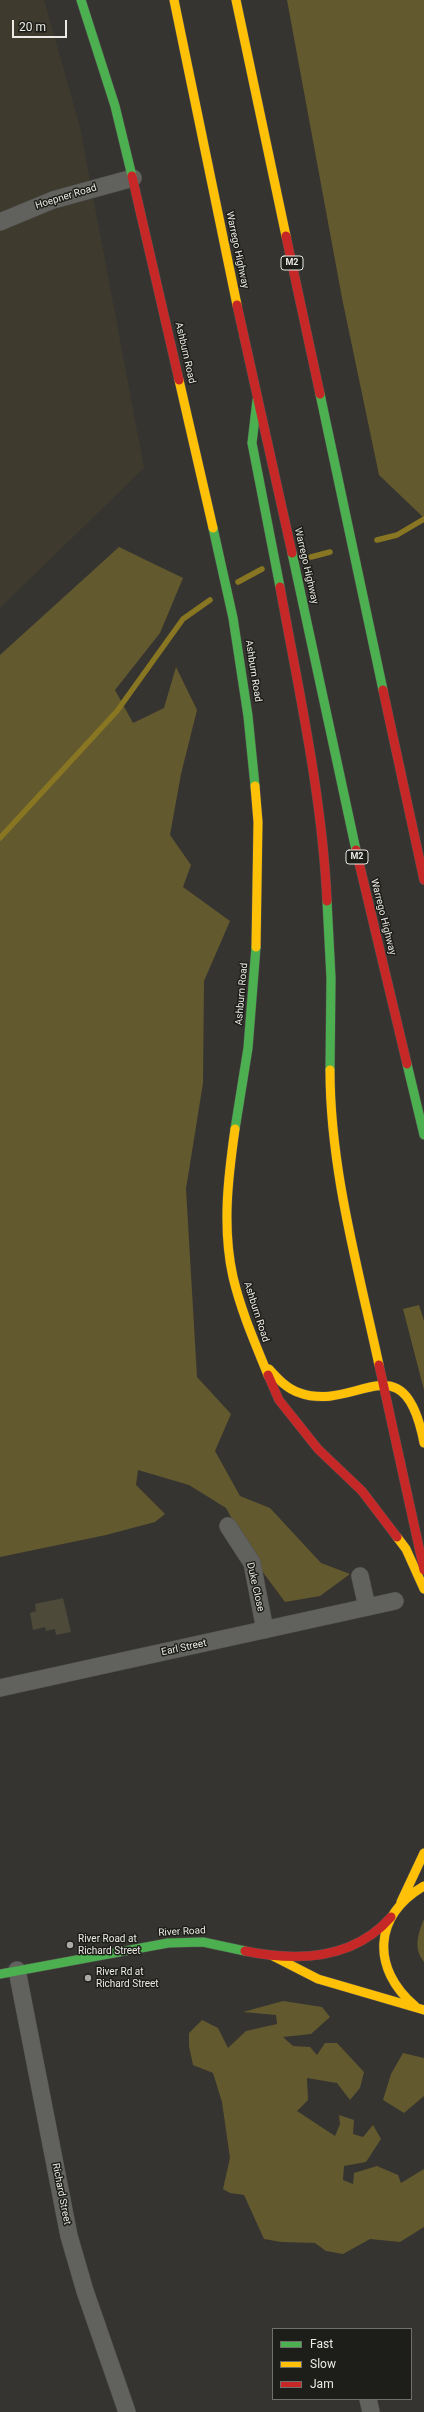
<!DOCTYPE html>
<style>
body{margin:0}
#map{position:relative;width:424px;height:2412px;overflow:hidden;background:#353430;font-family:Roboto,sans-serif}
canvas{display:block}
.legend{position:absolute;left:272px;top:2328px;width:140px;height:72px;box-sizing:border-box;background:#1d1d19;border:1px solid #6f6f6b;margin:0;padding:5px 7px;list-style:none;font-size:12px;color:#ebeae5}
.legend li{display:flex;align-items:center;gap:8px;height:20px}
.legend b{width:20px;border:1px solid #6f6f6b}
.scale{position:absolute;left:12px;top:20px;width:55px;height:18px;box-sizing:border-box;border:2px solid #ebeae5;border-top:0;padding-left:5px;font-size:12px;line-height:14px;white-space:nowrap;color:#ebeae5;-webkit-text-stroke:3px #1d1d19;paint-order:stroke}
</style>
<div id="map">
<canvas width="424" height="2412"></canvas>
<ul class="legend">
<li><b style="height:5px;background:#4caf50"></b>Fast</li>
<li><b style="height:5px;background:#ffc107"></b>Slow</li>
<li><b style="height:5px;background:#c62828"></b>Jam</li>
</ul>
<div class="scale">20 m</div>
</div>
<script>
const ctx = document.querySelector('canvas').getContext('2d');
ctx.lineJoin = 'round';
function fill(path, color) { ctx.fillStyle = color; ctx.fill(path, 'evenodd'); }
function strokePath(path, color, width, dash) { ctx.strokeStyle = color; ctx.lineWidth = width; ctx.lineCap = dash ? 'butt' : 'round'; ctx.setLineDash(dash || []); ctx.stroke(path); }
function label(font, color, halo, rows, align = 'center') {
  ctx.font = font + ' Roboto,sans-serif'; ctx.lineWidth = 3; ctx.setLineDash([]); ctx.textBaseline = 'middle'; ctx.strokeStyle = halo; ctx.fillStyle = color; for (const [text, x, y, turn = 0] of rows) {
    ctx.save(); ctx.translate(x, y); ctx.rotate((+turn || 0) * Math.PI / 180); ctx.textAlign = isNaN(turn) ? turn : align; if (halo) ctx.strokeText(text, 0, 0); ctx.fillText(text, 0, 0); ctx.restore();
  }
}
fill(new Path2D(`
 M0,0h44l36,127 64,341 -144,140z`), '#3e3b2e');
fill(new Path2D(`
 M287,0h137v518l-45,-43 -37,-177z
 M119,547l64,31 -23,55 -45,57 18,33 31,-15 12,-41 21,43 -16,64 -11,61 21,30 -8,22 47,34 -26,60 -1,102 -17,106 11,188 34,37 -16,37 25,45 30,12 51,55 29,11 -30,22 -35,6 -26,-35 -33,-59 -37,-23 -51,-15 -2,15 29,29 -10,8 -49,13 -106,22v-902z
 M419,1305l5,16v69l-21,-81z
 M424,1919v43c-11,-14 -6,-28 0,-43z
 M283,2001l39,6 8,10 -19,17 -28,3 10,9 17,1 7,8 8,-12h12l27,29 -4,16 -10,12 -13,-17 -30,-5 1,22 -11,11 38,25 5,-12 -1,-9 15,5 -1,14 10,3 10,-12 8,14 -15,23 -22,4 -1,14 10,4 1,-11 23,-7 21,9 3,8 23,-14v58l-24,15 -30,-3 -27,15 -17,-3 -11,-8 -34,-1 -17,-3 -20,-44 -14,-2 -7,-4 7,-31 -8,-56 -9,-29 -20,-8 -4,-19v-13l13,-13 16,8 10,20 18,-17 31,-7 -1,-9 -33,-3z
 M403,2053l21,5v38l-20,17 -21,-13 8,-26z`), '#63592f');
strokePath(new Path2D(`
 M377,540l20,-5 27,-16
 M311,557l19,-5
 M238,582l24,-13
 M0,838l117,-127 66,-92 27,-19`), '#897622', 5.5);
fill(new Path2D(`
 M63,1598l8,34 -15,3 -1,-6 -9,2 -1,-4 -12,3 -3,-17 6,-2 -1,-7z`), '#4d4a3a');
const street = new Path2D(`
 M0,222l53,-22 80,-22
 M228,1526l24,37 13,67
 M360,1576l7,31
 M0,1688l395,-87
 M17,1970l52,266 16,55 42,121
 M368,2399l3,13`);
const fast = new Path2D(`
 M81,0l34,106 17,70
 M320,394l63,296
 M257,400l-5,43 28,144
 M213,528l20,90 15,98 7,70
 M292,553l64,297
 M327,901l4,77 -1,92
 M407,1064l17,71
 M235,1129l13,-81 8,-101
 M0,1974l168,-31 35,-1 42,9`);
const slow = new Path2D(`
 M174,0l63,305
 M236,0l50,236
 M179,380l34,148
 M255,786l3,36 -2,125
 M330,1070c0,100 28,197 49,295
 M235,1129c-7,49 -13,99 -2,148 8,34 22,66 35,98
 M269,1369c9,10 18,20 31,24 56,20 104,-55 124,50
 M397,1537l9,12 18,40
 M401,1902l23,-49
 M273,1956l45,23 106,31
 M415,2006c-44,-37 -42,-91 9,-120`);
const jam = new Path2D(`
 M132,176l47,204
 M286,236l34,158
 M237,305l55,248
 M280,587c19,105 42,208 47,314
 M383,690l41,190
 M356,850l51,214
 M379,1365l45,205
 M268,1375l11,25 39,49 44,42 35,46
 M245,1951c53,11 109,8 146,-34`);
strokePath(street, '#52514e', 18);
strokePath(fast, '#52514e', 10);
strokePath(slow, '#52514e', 10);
strokePath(jam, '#52514e', 10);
strokePath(street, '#61615e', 17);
strokePath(fast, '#4caf50', 9);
strokePath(slow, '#ffc107', 9);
strokePath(jam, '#c62828', 9);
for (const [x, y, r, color] of [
 [70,1945,4,"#abaaa6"],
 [88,1978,4,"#abaaa6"]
]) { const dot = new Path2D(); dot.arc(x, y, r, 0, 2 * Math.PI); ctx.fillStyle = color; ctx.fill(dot); strokePath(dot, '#1d1d19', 1.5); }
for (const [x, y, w] of [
 [292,263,22],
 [357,857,22]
]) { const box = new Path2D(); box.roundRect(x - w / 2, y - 7, w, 14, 3); ctx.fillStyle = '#1d1d19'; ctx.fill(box); strokePath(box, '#ebeae5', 1); }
label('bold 9px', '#ebeae5', null, [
 ["M2",292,263],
 ["M2",357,857]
]);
label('10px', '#ebeae5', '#1d1d19', [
 ["Hoepner Road",66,197,-17],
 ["Warrego Highway",237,250,78],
 ["Ashburn Road",185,353,77],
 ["Warrego Highway",306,566,77],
 ["Ashburn Road",253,671,81],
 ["Warrego Highway",383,917,76],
 ["Ashburn Road",242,994,-85],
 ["Ashburn Road",256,1312,72],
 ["Duke Close",255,1587,77],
 ["Earl Street",184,1648,-12],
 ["River Road",182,1932,-3],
 ["Richard Street",61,2194,79]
]);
label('10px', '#ebeae5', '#1d1d19', [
 ["River Road at",78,1939],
 ["Richard Street",78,1951],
 ["River Rd at",96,1972],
 ["Richard Street",96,1984]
], 'left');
</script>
